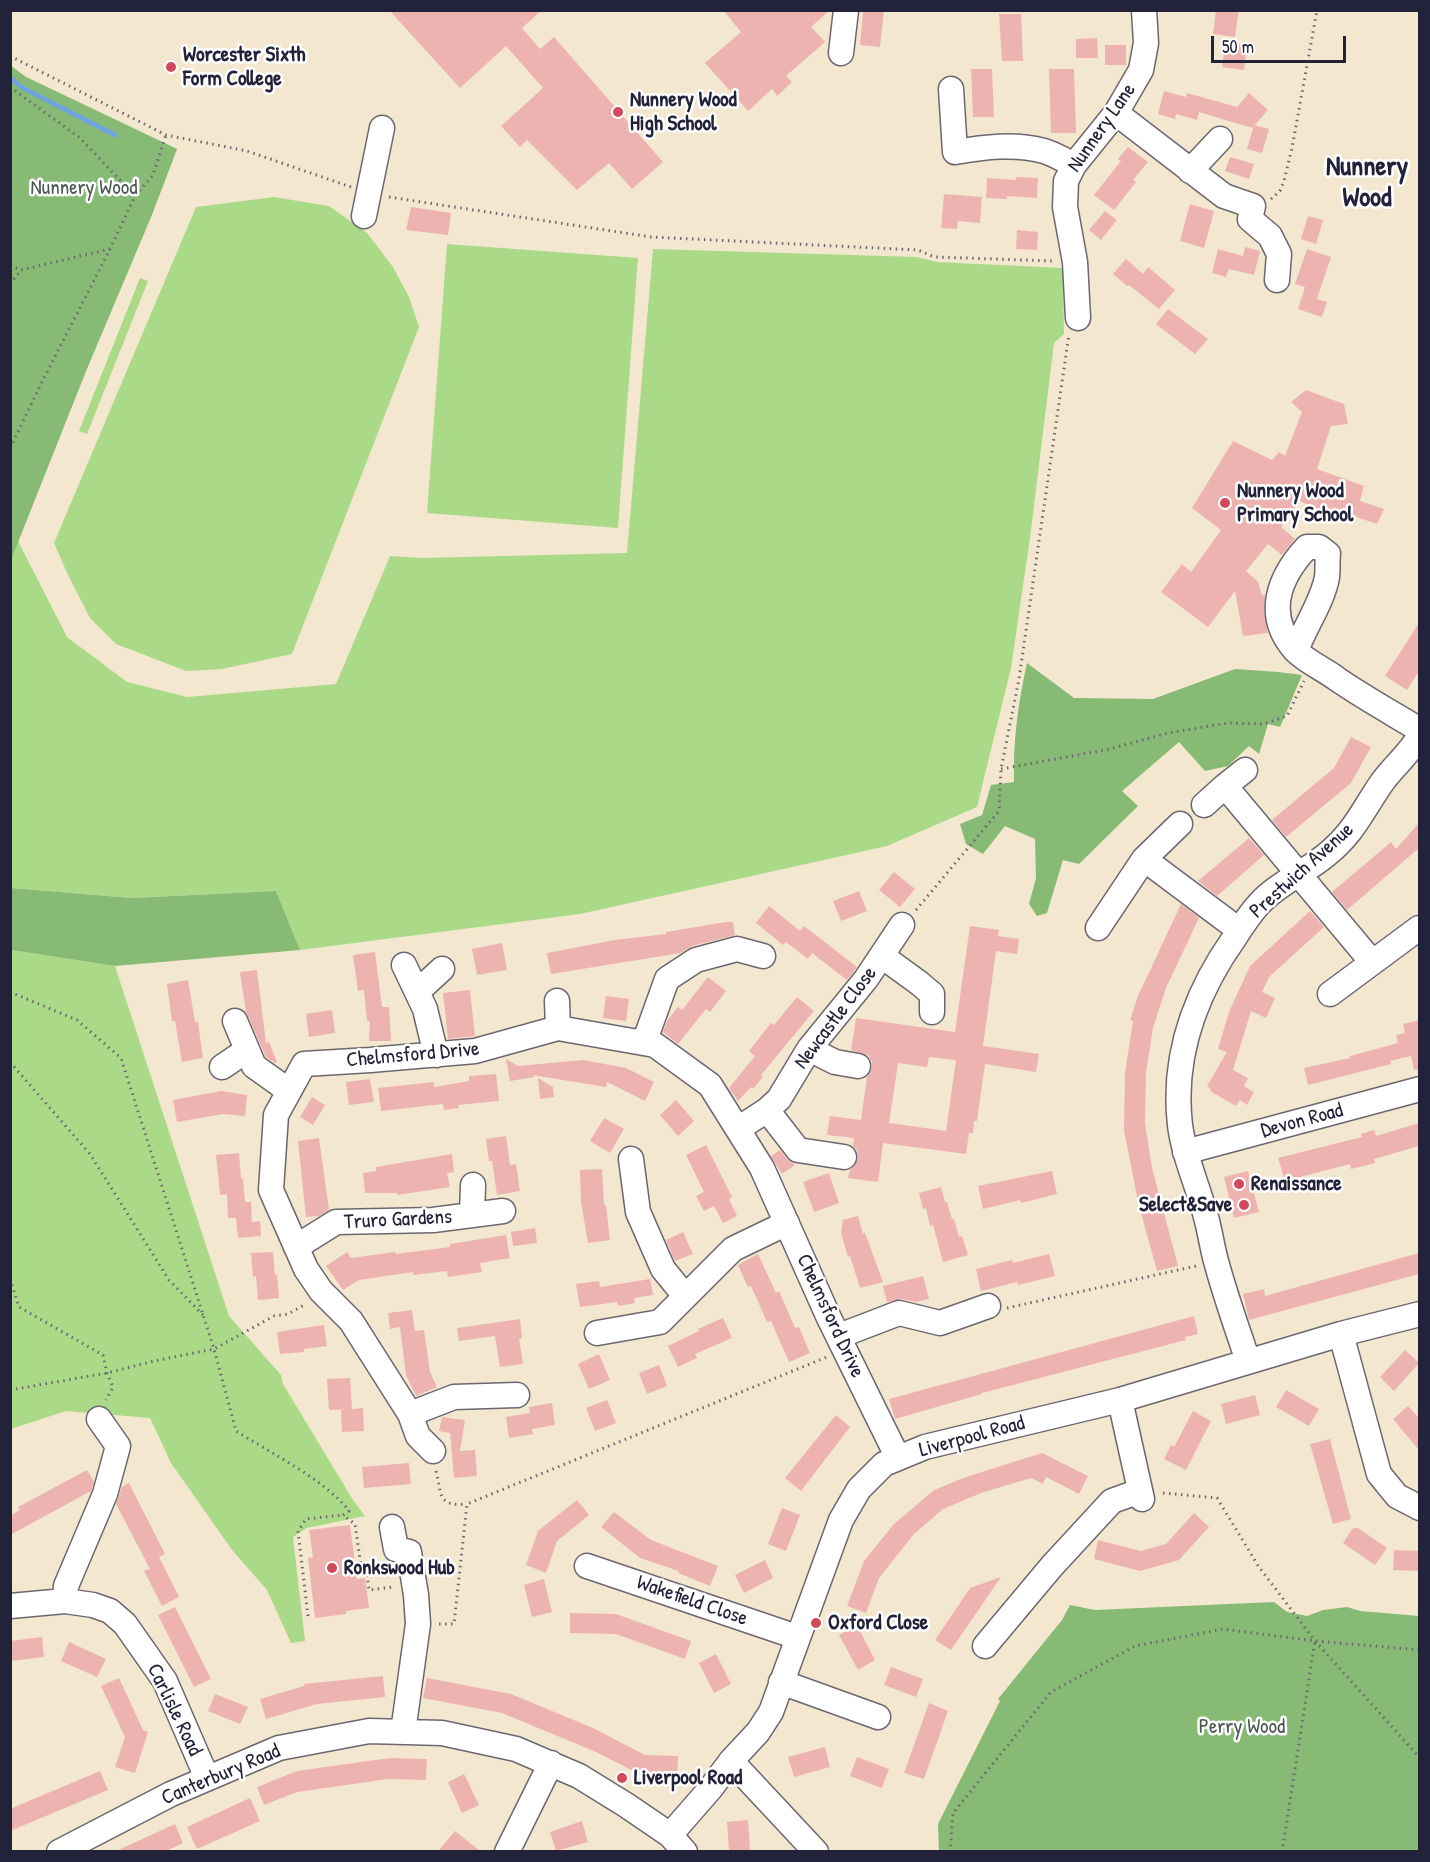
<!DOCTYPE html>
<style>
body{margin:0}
#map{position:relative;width:1430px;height:1862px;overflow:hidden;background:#f4e7d0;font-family:"Patrick Hand",sans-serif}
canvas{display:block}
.frame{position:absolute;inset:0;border:12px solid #22223b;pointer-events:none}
.scale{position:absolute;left:1211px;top:36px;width:135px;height:27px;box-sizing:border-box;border:3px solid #22223b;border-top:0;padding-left:8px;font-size:18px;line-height:21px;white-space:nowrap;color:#22223b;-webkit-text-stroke:4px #fff;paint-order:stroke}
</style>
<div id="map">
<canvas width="1430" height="1862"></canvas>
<div class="frame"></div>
<div class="scale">50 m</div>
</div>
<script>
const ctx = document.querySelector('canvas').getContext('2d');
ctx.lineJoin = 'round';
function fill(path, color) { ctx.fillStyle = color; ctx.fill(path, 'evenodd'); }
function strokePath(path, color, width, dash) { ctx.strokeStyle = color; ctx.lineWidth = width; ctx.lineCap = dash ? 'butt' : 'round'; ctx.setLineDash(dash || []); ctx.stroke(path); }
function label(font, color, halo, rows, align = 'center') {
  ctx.font = font + ' "Patrick Hand",sans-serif'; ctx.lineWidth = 5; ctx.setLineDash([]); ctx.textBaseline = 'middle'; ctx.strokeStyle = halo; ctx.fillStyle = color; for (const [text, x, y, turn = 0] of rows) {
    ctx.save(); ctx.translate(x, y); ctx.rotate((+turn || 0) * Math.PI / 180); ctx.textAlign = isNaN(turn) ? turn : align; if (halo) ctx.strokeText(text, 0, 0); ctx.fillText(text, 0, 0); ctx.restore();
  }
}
fill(new Path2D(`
 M10,66l16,11 151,72 -26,68 -65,154 -68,170 49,96 60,45 60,15 149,-13 54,-128 32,2 205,-5 26,-304 264,8 20,5 126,6 1,66 -10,9 -24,195 -19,130 -34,139 -90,39 -307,68 -280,36 -24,-59 -146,7 -119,-10z
 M274,197l55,9 38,27 26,34 16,30 10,30 -127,327 -70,15 -36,2 -70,-27 -26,-26 -22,-43 -14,-32 142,-336z
 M447,244l191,14 -20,270 -191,-15z
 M140,278l8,3 -61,153 -8,-3z
 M11,950l104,16 114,350 52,59 2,9 70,116 12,16 -58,12 -14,9 12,104 -14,2 -24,-53 -35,-40 -61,-87 -21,-45 -84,-7 -55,18z`), '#aada88');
fill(new Path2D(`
 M11,66l15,11 151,72 -26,68 -65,154 -75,189z
 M1027,663l47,35 79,1 82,-30 43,3 24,3 -22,52 -12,-3 -9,30 -10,-8 -21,20 -23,5 -26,-29 -57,49 16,15 -59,58 -16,-4 -16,53 -10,3 -8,-12 7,-26 -1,-39 -30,-13 -22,28 -17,-10 -6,-20 22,-9 9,-30 23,-3c-1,-42 4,-78 13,-119z
 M11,888l120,10 145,-7 24,59 -185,16 -104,-16z
 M1274,1602l13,10 20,4 16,-6 24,-3 13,4 59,5v235h-480l-1,-27 62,-123 -2,-2 64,-79 8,-15 25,5z`), '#87ba74');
strokePath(new Path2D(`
 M10,78l13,10 92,47`), '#71a4dd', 5);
fill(new Path2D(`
 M389,10h153l-20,18 18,21 14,-12 109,125 -31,27 -23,-26 -32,27 -50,-50 -7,7 -19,-21 42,-38 -37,-42 -46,42z
 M723,10h107l-19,17 14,15 -39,34 6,6 -15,14 -5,-7 -24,22 -43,-48 36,-31z
 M863,10h21l-4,37 -20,-2z
 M1216,10h23l-4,27 -22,-3z
 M999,14h22l2,47h-21z
 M1097,38l1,20h-22v-19z
 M1225,42l22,4 -3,24 -22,-3z
 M1105,45h21v20h-21z
 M971,69h21l2,48h-21z
 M1049,69h25l2,64h-25z
 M1164,91l22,6 1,-4 50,14 12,-14 19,17 -16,18 -53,-16 -2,8 -21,-6 -1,5 -17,-5z
 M1254,125l15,4 -7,24 -15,-4z
 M1128,147l20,15 -15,18 3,2 -22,28 -20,-15 27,-34 -3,-2z
 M1230,157l24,7 -5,15 -24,-8z
 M1016,177l22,1 -1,20 -30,-2v3l-21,-1 1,-20 29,2z
 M944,194l38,3 -2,26 -22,-2 -1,8 -16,-1z
 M1190,204l24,7 -10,37 -24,-7z
 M411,207l40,6 -3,22 -42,-5z
 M1105,211l12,9 -16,20 -12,-10z
 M1308,216l15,4 -7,24 -15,-5z
 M1017,230l21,2 -1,18 -21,-1z
 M1245,247l15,4 -6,24 -25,-6 -3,8 -14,-4 6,-24 25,7z
 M1307,249l24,8 -14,42 10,3 -5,15 -24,-8 7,-22 -10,-3z
 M1126,259l17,15 5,-7 27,23 -16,19 -30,-24 -2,1 -14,-12z
 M1168,309l40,30 -13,15 -39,-30z
 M1306,390l38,14 4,20 -17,2 -14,43 47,17 -4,15 24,8 -7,15 -27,-9 -1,6 -50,-20 -18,26 14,12 -13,16 -14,-11 -22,27 12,11 4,13h3l-1,17 4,21 -25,3 -8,-45 -27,36 -47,-35 21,-28 9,8 30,-42 -29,-22 41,-67 39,19 7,-8 6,4 17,-44 -11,-10z
 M1419,623v48l-12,19 -22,-14z
 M1351,737l20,10 -20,36 -65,54 -14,-17 62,-52z
 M1419,823v25l-72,62 -15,-18 59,-50 5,7z
 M1249,838l15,17 -47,41 -19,-15z
 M894,872l21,17 -15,18 -21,-17z
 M859,891l8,20 -26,10 -8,-20z
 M1181,904l18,14 -33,70 -13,40 -7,44 -1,51 7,45 26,98 -21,5 -19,-69 -14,-72 1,-58 8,-51 -3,-1 8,-24z
 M769,906l31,25 4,-5 53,41 -10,13 -35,-27 -4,6 -22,-17 -3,3 -27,-22z
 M1310,911l14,16 -55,50 -7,15 13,6 -9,20 -15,-7 -18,59 15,8 -4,8 10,6 -7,13 -7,-5 -4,6 -26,-15 1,-2 -4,-3 20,-34 -9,-3 11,-37 21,-46z
 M726,922h7l2,13 -43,11 -11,7 -130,21 -4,-21 68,-13 51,-6v-2z
 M970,926l29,4 -1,6 21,3 -2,15 -21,-3 -13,95 56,8 -3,18 -51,-8 -8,57h-3l-1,12h-4l-3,21 -83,-11 -5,39 -30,-4 2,-8 5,-5 3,-6 -1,-8 -4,-5 1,-8 -27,-3 3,-19 31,4 6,-43 5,-9v-6l-4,-7 -17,-5 5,-32 99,14zM929,1057l27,3 -10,71 -57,-8 9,-60 29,4z
 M502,943l5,27 -30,5 -5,-26z
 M375,952l7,55h7l2,34h-22l1,-20h-3l-3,-31 -6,1 -5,-36z
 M257,970l9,73 3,-1 8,20 -2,1 -9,-6 -20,-45 -6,-40z
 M708,977l18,14 -16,21 -4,-3 -28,35 -15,-12 4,-11 11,-14 4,3z
 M188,980l7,42h3l5,36 -21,4 -7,-41h-3l-5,-37z
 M470,990l5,46 -27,3 -5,-46z
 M606,996l23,3 -3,22 -23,-3z
 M797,997l17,14 -53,64 2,2 -10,12 -2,-2 -13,14 -9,-13 26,-32 -6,-5 22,-28 3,2z
 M332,1010l3,23 -26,4 -3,-23z
 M1419,1020v50h-5l-3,-14 -21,5 1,3 -83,21 -4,-17 46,-10v-2l48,-13 -2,-8 9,-2 -2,-9z
 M506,1059l12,7 65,-6 43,8 28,14 -9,19 -38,-19 -1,5 -74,-12 3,2 -25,4z
 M496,1074l3,27 -41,4 1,3 -15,2 -1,-6 -62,7 -3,-23 56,-6v5l35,-6v-5z
 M538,1078l15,9 1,10 -14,2z
 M370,1079l4,23 -25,3 -3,-23z
 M221,1091l26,4 -2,21 -22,-2 -46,8 -4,-22z
 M312,1097l13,8 -12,20 -13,-8z
 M676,1100l18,21 -16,15 -18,-21z
 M604,1118l20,11 -14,24 -20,-12z
 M1419,1123v23l-45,13 1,4 -24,6 -1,-5 -65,17 -7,-23 84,-21 -1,-3 13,-4 2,6z
 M506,1136l4,29 6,-1 4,27 -23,4 -5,-34h-3l-3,-22z
 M319,1138l10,72 -10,6 -13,1 -8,-76z
 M706,1145l26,52 -3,2 8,17 -14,7 -9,-17 -10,5 -8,-15 8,-4 -18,-37z
 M780,1150l7,9 8,6 -13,9 -11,-18z
 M239,1153l2,25h2l2,24h6l1,20 8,-1 1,15 -23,2 -2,-20h-8l-1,-24 -7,1 -4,-40z
 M452,1154l2,18 -7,1 3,14 -53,8v-2h-32l-2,-20 13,-2v-4z
 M602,1169l2,36h2l4,35 -22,3 -7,-41 -1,-32z
 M1052,1171l5,23 -36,9 -1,-3 -37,9 -5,-23z
 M1248,1171l11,41 -25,6 -10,-41z
 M829,1173l10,30 -25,9 -11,-30z
 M941,1187l4,15h2l5,17h2l5,18 3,-1 6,19 -25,7 -10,-37 -3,1 -4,-18 -3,1 -4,-16z
 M858,1216l5,18 2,-1 18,49 -23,6 -10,-32 -2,1 -7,-24 2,-13z
 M535,1228l2,15 -24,3 -2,-14z
 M683,1232l10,22 -18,7 -9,-21z
 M506,1235l4,23 -30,5 2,9 -34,5 -1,-6 -34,4v-3l-54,8 -16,10 -17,-24 21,-14 4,6 44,-6 1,2 54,-7v-3z
 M273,1252l2,23h2l2,23 -21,2 -2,-24 -3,1 -2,-24z
 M1419,1253v21l-170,46 -6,-26 21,-5 1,7z
 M758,1254l18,39 3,-2 16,37 4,-1 11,26 -21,9 -18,-41 -4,1 -16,-36 -3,1 -10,-22z
 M1049,1254l6,22 -37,9 -1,-3 -36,9 -5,-22 36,-9 1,3z
 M923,1276l6,23 -13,3 -14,-3 -15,3 -4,-16z
 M650,1279l3,16 -19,3 1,5 -17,3 -1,-4 -37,5 -4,-23 23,-3 1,6z
 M412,1310l3,21 9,-1 6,42 7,15 -21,9 -10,-21 -6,-48 -10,2 -2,-16z
 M1194,1316l4,18 -13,3 1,3 -204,53v1l-87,25 -6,-20z
 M723,1318l9,20 -37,16 2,4 -19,9 -10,-21 31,-15 -1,-2z
 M520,1319l2,20h-3l4,25 -23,3 -5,-31 -36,5 -2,-13z
 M324,1325l3,21 -23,3v3l-24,2 -3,-22z
 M1405,1350l14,13 -25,28 -14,-14z
 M599,1354l11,26 -21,9 -11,-25z
 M659,1365l8,21 -20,8 -8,-21z
 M350,1378l2,31 -23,1 -2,-31z
 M1286,1390l33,19 -10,17 -33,-19z
 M1255,1395l5,20 -34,9 -5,-20z
 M607,1400l9,23 -21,8 -9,-23z
 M552,1403l3,22 -23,4 1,5 -24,4 -3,-21 24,-4 -1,-6z
 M1408,1406l11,12v32l-26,-31z
 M363,1408l1,23 -22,1 -1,-22z
 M1193,1411l18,10 -25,49 -22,-11 7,-14 3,2z
 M836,1415l14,12 -49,64 -16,-13z
 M442,1417l23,3 -5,31 15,-1 2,26 -23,2 -4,-45 -11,-2z
 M1330,1439l21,80 -18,5 -23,-80z
 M1042,1453l46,23 -9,18 -33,-17 -3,7 -12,-6 -50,15 -38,16 -29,25 -35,44 -13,35 -19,-7 17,-45 29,-36 41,-35 32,-13z
 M409,1463l2,21 -47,4 -2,-21z
 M87,1470l7,12 -3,9 -81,44v-19l10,-6 -2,-3z
 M129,1483l36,71 -6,3 20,40 -17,9 -18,-35 6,-2 -34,-65 6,-17z
 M577,1500l12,15 -32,26 -11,32 -20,-8 12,-34z
 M782,1508l18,7 -14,36 -18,-7z
 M614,1512l37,28 67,26 -8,20 -32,-13 1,-2 -39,-13 -39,-31z
 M1194,1513l15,14 -30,33 -39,11 -46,-12 4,-19 43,11 25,-7z
 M350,1525l7,54 8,-1 4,30 -23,3v3l-31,4 -7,-60 5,-1 -4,-27z
 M1353,1528h5l29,20 -12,17 -32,-22z
 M1394,1550l25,1v20l-26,-1z
 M765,1560l8,18 -29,15 -9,-18z
 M1001,1577l-50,73 -16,-10 35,-52z
 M544,1579l8,33 -20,5 -8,-32z
 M175,1607l36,72 -17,8 -36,-72z
 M570,1613l46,1 75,27 -6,18 -69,-25 -46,-1z
 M857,1625l18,35 -17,10 -19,-35z
 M42,1637l2,20 -34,4v-20z
 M69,1642l37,17 -9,18 -36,-16z
 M716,1654l15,30 -17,9 -15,-30z
 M891,1667l32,12 -7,18 -32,-12z
 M383,1676l2,21 -68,7 -51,15 -6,-20 44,-13v-2z
 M119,1678l24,52 5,2 -13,41 -20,-6 10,-30 -24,-51z
 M427,1678l84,16 82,34 52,27 33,1 -1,20 -38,-2 -43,-22 -94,-39 -79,-15z
 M215,1694l33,13 -8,17 -32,-13z
 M929,1703l19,8 -24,68 -20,-6z
 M825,1747l5,20 -36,10 -6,-20z
 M857,1757l32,12 -7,19 -32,-12z
 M390,1758l37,1 -1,21 -38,-1 -91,13 -33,13 -7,-18 40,-16z
 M100,1771l8,19 -98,41v-22z
 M464,1774l15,31 -17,8 -14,-31z
 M250,1798l10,23 -63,28 -10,-22z
 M748,1820l2,31h-21l-2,-29z
 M582,1821l6,21 -32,9 -6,-19z
 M175,1824l8,19 -17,8h-50z
 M455,1831l25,20h-42z`), '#edb3b1');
const minor = new Path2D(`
 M841,53l5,-43
 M951,89l4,63c29,-5 60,-9 89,-1 10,3 20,9 30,14
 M1116,113l108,83 29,10 -3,13 20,17 9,18 -2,26
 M1190,171l30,-32
 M364,216l18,-88
 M1078,318l-3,-56 -10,-55 1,-26 8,-16 42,-52 25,-43 5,-27 -2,-33
 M1296,651c8,-23 27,-50 31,-74 1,-7 0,-16 1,-23l-9,-7h-12c-28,30 -43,68 -12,103 9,10 30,20 42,29 26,18 55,34 83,51
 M1225,786l20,-16
 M1204,805l21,-19 147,176
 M1144,859l95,71
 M1098,928l46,-69 36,-35
 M882,956l37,27 13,11v18
 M404,965l21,44 11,46
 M417,992l25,-23
 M1330,994l89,-66
 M557,1001l1,27
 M235,1021l19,45 35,25
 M644,1043l23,-64 29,-19 41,-11 26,7
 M809,1049l26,13 23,4
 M222,1067l25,-17
 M767,1110l31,40 46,7
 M738,1129l29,-19 12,-11 30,-50 57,-70 36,-54
 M1185,1152l235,-63
 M631,1159l7,53 25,57 22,27
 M472,1215l1,-30
 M296,1247l40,-25 97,-2 70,-9
 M597,1333l63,-11 73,-73 54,-26
 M1341,1334l38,140 18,22 23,12
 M839,1336l60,-23 41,10 48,-17
 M1248,1361c-11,-33 -23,-66 -32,-100 -4,-14 -6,-30 -10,-44 -8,-31 -22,-60 -26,-92 -8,-69 16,-133 55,-188 7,-11 15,-23 24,-33 18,-20 45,-31 66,-48 30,-24 37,-45 58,-75 12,-16 28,-29 37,-46
 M1120,1400l22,99
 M410,1414l44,-17 63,-2
 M433,1451l-15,-15 -8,-22 -59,-93 -30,-30 -15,-22 -35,-79 5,-75 28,-51 66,-4 105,-9 83,-23 97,17 55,40 52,83 67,150 69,140
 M392,1527l4,22 13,3 7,43 2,29 -15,108
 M587,1566l210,71
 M65,1601l1,-15 39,-92 13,-48 -19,-27
 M10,1606l55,-5 28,4 17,6 15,13 40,57 42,97
 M985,1646l67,-80 60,-65 28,-10
 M781,1682l97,35
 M731,1761l85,91
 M670,1835l41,-47 20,-27 27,-29 13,-20 70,-192 18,-31 25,-25 41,-17 195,-47 221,-66 79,-20
 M59,1852l112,-58 108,-46 90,-17 73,2 74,16 63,27 47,29 44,30 15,17
 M507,1852l44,-89`);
strokePath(minor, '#6c676f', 27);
strokePath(new Path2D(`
 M10,56l156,79 81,16 104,36
 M10,87l70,51 55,58
 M389,197l262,40 267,13 16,7 121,4
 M1271,199l9,-8 4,-10 8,-33 25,-138
 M10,266l11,4
 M10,284l11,-14 89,-21
 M10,448l31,-64 69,-135 25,-53 18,-21 13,-40
 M1001,769l109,-20 58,-16 60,-10 35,1 24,-8 17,-35
 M916,910l83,-99 2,-42 18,-90 50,-345
 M10,992l67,28 44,38 93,291 22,82c33,21 91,50 113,80l-6,4 12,9 6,42 5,1 3,23 25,-3
 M10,1062l80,92 79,126 34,35
 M10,1279l9,28 84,48 4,18 6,14 -7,13
 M1007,1308l189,-42
 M10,1390l97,-17 47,-12 60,-12 60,-33 14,-2 18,-10
 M436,1471c6,23 1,36 31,33
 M1163,1493l54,5 42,69 56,74 105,117
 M308,1616l-10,-85 8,-12 37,-4
 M439,1624h15l13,-120 360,-147
 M950,1852l3,-39 98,-121 84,-46 88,-17 92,12 105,9
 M1282,1852l33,-211`), '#6c676f', 3, [1.5, 4.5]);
strokePath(minor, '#fff', 24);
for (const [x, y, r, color] of [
 [171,67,6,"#d1495b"],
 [618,112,6,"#d1495b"],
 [1225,503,6,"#d1495b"],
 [1239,1184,6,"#d1495b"],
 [1244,1205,6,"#d1495b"],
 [332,1568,6,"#d1495b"],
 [816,1623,6,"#d1495b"],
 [622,1778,6,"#d1495b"]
]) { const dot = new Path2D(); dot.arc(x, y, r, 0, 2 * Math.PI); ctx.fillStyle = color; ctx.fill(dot); strokePath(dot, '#fff', 2); }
label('bold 21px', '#22223b', '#fff', [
 ["Worcester Sixth",183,55],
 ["Form College",183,79],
 ["Nunnery Wood",630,100],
 ["High School",630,124],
 ["Nunnery Wood",1237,491],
 ["Primary School",1237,515],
 ["Renaissance",1251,1184],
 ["Select&Save",1232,1205,"right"],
 ["Ronkswood Hub",344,1568],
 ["Oxford Close",828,1623],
 ["Liverpool Road",634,1778]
], 'left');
label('21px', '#22223b', '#fff', [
 ["Nunnery Lane",1102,128,-55],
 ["Prestwich Avenue",1302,871,-42],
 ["Newcastle Close",836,1018,-53],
 ["Chelmsford Drive",413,1055,-5],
 ["Devon Road",1302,1121,-15],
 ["Truro Gardens",398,1220,-3],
 ["Chelmsford Drive",830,1316,65],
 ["Liverpool Road",972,1437,-15],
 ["Wakefield Close",692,1601,19],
 ["Carlisle Road",174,1710,64],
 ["Canterbury Road",221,1775,-23]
]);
label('21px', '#4b5952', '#fff', [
 ["Nunnery Wood",84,188],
 ["Perry Wood",1242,1727]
]);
label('bold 27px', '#22223b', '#fff', [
 ["Nunnery",1367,168],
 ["Wood",1367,199]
]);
</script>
